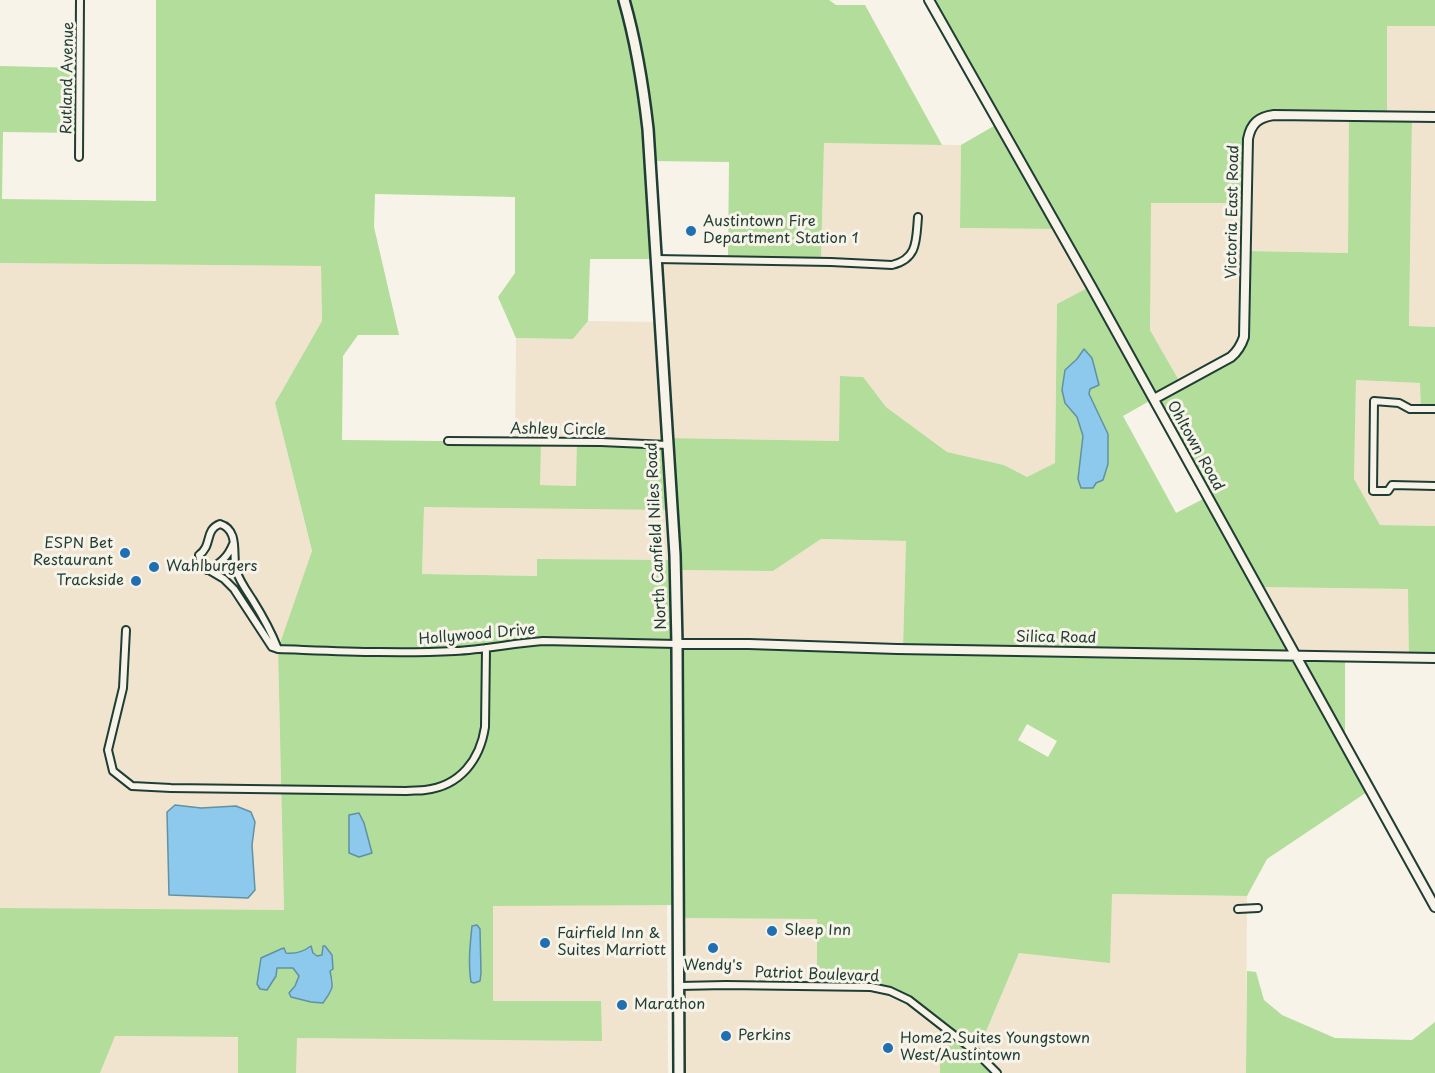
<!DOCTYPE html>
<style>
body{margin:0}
canvas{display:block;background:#f7f3e8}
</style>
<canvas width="1435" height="1073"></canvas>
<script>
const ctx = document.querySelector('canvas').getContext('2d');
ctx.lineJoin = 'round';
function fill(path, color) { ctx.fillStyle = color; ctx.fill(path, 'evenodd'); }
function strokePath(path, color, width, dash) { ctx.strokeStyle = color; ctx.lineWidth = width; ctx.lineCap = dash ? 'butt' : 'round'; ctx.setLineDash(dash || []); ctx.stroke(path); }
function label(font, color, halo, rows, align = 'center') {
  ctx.font = font + ' "Playpen Sans",sans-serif'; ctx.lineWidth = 6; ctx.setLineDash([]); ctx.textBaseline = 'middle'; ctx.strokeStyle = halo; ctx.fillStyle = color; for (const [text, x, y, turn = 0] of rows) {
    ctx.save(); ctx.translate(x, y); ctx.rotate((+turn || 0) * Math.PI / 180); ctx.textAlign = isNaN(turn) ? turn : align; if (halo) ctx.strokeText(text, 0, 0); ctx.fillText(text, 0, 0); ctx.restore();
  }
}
fill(new Path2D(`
 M1387,26h48v301l-26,-1 3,-209 -25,-1z
 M1350,116l-2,137 -102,-2 -2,86 -5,12 -58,35 -31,-54v-127h97l2,-67 13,-18z
 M824,143l137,2 -1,83 99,1 32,57 -34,18 -2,160 -28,13 -23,-12 -57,-13 -61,-45 -24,-30 -21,-1 -2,65 -171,-3v7l-91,-2v43l-37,-1 -25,-44 1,-103 57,1 15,-18 72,1 -4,-63 165,2z
 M0,263l321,3 1,55 -47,82 37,149 -34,97 6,262 -284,-3z
 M1356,380l64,3 15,26v117l-55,-1 -26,-46z
 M424,506l248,3 3,51 -137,-1 -1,17 -115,-2z
 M821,539l85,2 -3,108 -226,-5 -2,-74 98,1z
 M1258,587l151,2v68l-113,-2z
 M1111,894l136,2 -1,177h-249l-20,-20 42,-100z
 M493,905h174l1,168h-568l14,-37 379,4z
 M679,918l138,1 73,72 50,33v49h-261z`), '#f1e4cf');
fill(new Path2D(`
 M156,0h673l7,5h29l77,140 -118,-2 -3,118 -93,-1 1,-98 -78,-1 5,98h-66l-2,62 -15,18 -57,-1 -18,-41 17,-24v-76l-140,-3 -1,33 25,108h-41l-15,21 -1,84 199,2 -1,43 36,1 1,-44 90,3v-7l172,3 1,-65 23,1 23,30 61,45 57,13 23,12 28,-14 2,-159 34,-18 -32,-57 -99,-1 1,-83 38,-22 -70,-123h506v26h-48v90l25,1 -3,209 26,1v82h-14l-1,-26 -64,-3 -2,99 26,46 55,1v132l-26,-1 -1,-68 -150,-2 38,68 49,1v88l25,46 -103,69 -20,37 -135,-2 -2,69 -91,-10 -42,100 20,20h-57v-49l-50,-33 -73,-5v-67l-138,-1 -1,-13 -185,1v95h108l1,40 -305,-3 -1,35h-58v-36l-123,-1 -15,37h-100v-165l284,2 -6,-261 34,-98 -37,-148 47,-82 -1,-55 -321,-3v-197l80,2 -1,65 -76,-1 -1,67 154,2zM1266,116h83l-1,137 -102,-2 -4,92 -11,14 -50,27 -31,-54 1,-127h96l4,-74zM1077,359l21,26 -8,4 -1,5 19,40v30l-5,16 -7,3 -14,-26 1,-21 -18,-66zM1153,399l54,98 -31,16 -53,-97zM424,507l248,3 3,50 -138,-1v17l-115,-2zM821,539l85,2 -3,107 -226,-4 -1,-74 97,1zM1027,724l30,17 -9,16 -30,-17zM325,946l7,9 -2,16 3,10 -1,9 -9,13 -34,-10 6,-7 4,-10 -5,-8h-17l-20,16 4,-26 20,-9c10,8 20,3 30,-2l2,6 4,3 5,-1 1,-8z
 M1247,971l9,1 8,28 18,15 53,23 77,2 23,-18v51h-189z`), '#b2dd9a');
const water = new Path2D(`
 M1084,349l8,9 7,27 -9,4 -1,5 19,40v30l-5,16 -7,3 -3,5h-12l-3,-9 5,-43 -6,-19 -12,-14 -3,-13 3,-20 12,-11z
 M175,805l26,3 35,-2 15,6 4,10 -3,23 3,45 -7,8 -79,-3 -2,-83z
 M359,813l5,10 8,30 -13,4 -10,-4v-38z
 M477,925l3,4 1,44 -1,8 -6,2 -3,-1c-3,-19 -1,-37 1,-56z
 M311,946l2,7 4,3 5,-1 1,-9h2l7,9 1,14 -3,2c4,18 3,17 -7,32l-12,-1 -20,-5 -2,-4 6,-7 4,-10 -6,-8h-16l-1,8 -9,14 -7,-1 -3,-5 4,-26 20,-9 3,-1 2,5c9,1 17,-1 25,-7z`);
fill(water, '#8dc9ed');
strokePath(water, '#6191a3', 1.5);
const minor = new Path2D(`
 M79,157l1,-157
 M656,259l175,3 61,3c26,-6 24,-25 26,-48
 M1435,409h-25l-11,-6 -25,-2 -1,90h15l4,-6 43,1
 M448,441l153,1 67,3
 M220,524c20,6 12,31 16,46 3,10 10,20 16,29 10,16 19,32 26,50l-6,-2 -38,-58 -10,-10 -22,-13 -3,-11c14,-10 5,-25 21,-31z
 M207,570c13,-6 21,-13 26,-26
 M126,630l-3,58 -15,62 5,21 19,15 39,2 235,3c6,-1 13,0 19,-1 35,-4 55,-30 60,-63l1,-79
 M278,649c59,2 118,5 177,2 29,-1 58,-8 88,-10l134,3
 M1238,909l20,-1
 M679,986l47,-1 145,2 19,4 19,9 68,53 20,20`);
const tertiary = new Path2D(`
 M929,0l162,286 344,621
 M1154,399l77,-42c7,-6 10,-11 13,-20l4,-198c3,-16 11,-22 26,-24l161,2
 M677,644h72l148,5 538,9`);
const secondary = new Path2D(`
 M624,0c12,42 19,85 24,129l27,426 2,89 2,429`);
strokePath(minor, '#1f3d34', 10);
strokePath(tertiary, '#1f3d34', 12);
strokePath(secondary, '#1f3d34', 14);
strokePath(minor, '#f7f3e8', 6);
strokePath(tertiary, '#f7f3e8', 8);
strokePath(secondary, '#f7f3e8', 9);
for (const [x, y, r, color] of [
 [691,231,6,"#1f6fb2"],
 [125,553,6,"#1f6fb2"],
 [154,567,6,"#1f6fb2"],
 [136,581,6,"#1f6fb2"],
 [772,931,6,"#1f6fb2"],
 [545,943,6,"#1f6fb2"],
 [713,948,6,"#1f6fb2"],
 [622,1005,6,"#1f6fb2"],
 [726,1036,6,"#1f6fb2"],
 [888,1048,6,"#1f6fb2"]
]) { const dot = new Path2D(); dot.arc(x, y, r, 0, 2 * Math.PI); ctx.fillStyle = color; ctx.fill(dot); strokePath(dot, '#f7f3e8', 2); }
label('15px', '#1f3d34', '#f7f3e8', [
 ["Rutland Avenue",68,78,-89],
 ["Victoria East Road",1233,212,-89],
 ["Ashley Circle",558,430,1],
 ["Ohltown Road",1195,446,61],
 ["North Canfield Niles Road",657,536,-93],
 ["Hollywood Drive",477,635,-5],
 ["Silica Road",1056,638,1],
 ["Patriot Boulevard",817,975,2]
]);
label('15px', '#1f3d34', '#f7f3e8', [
 ["Austintown Fire",703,222],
 ["Department Station 1",703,239],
 ["ESPN Bet",113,544,"right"],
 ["Restaurant",113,561,"right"],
 ["Wahlburgers",166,567],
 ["Trackside",124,581,"right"],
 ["Sleep Inn",784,931],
 ["Fairfield Inn &",557,934],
 ["Suites Marriott",557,951],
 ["Wendy's",713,966,"center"],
 ["Marathon",634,1005],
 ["Perkins",738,1036],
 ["Home2 Suites Youngstown",900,1039],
 ["West/Austintown",900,1056]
], 'left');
</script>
